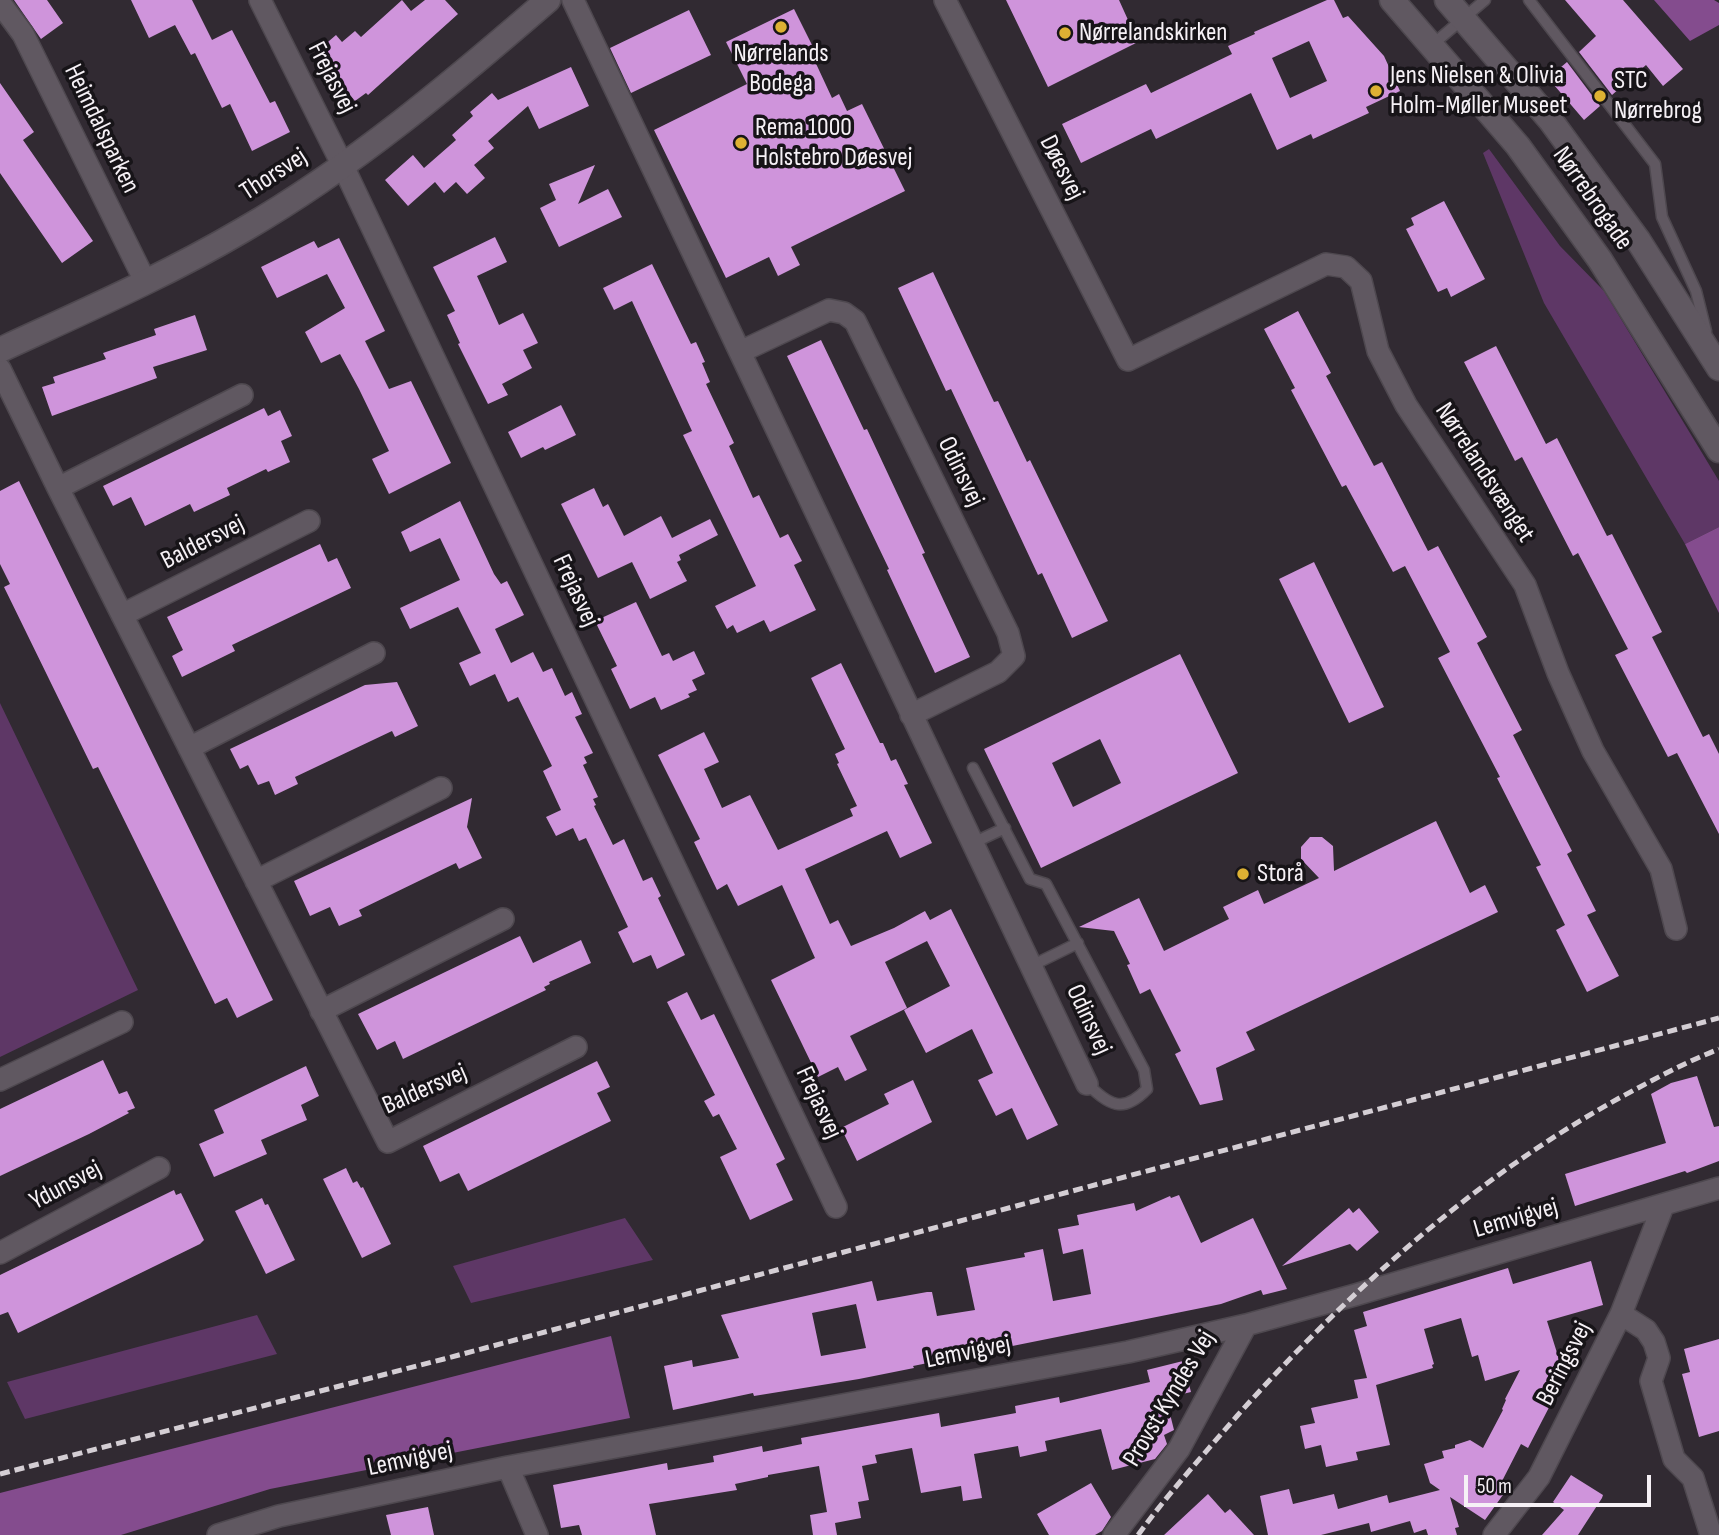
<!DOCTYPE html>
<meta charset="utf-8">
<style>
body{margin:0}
#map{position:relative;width:1719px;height:1535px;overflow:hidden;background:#312a32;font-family:"Sofia Sans Condensed",sans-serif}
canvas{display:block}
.scale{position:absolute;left:1464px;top:1475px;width:187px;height:32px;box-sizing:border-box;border:4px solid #f6f1f6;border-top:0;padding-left:9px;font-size:21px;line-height:24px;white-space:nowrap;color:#f6f1f6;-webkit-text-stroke:5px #171418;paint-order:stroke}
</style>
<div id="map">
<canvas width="1719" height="1535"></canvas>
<div class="scale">50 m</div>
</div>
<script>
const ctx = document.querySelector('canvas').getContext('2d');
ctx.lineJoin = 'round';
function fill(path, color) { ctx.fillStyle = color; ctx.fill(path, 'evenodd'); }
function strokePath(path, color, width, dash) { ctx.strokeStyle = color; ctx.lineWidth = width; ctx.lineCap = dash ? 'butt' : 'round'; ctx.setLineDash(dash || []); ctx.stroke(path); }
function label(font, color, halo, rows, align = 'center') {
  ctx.font = font + ' "Sofia Sans Condensed",sans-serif'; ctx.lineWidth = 7; ctx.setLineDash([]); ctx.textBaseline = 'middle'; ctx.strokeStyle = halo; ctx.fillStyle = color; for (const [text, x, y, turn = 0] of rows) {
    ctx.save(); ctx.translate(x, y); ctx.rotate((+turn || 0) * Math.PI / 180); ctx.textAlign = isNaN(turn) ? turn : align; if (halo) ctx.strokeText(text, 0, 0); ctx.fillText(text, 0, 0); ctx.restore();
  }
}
fill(new Path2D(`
 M1489,149l71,97 44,45 115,190v46l-34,17 -141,-241 -61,-150z
 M0,703l138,287 -138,67z
 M625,1218l28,42 -182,43 -18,-37z
 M257,1315l20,39 -252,65 -18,-37z`), '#5e3766');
fill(new Path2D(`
 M1654,0h60l5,3v22l-29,16z
 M1719,527v86l-34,-69z
 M611,1336l19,82 -360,71 -149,46h-121v-42z`), '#844c8e');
fill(new Path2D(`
 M14,0h33l16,23 -22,16z
 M131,0h61l20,40 20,-10 38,73 5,-2 15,31 -38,19 -22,-47 -8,4 -27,-55 -4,2 -16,-30 -26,13z
 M402,0l9,11 14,-11h20l13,14 -90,81 -2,-2 -11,8 -40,-48 21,-18 6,7 13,-11 6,6z
 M1006,0h113l19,42 -90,45z
 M1327,0h7l9,18 5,-2 36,40 16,35 -34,16 3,6 -56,26 -2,-5 -34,16 -26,-57 -95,46 -5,-10 -70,34 -19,-39 84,-40 5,9 81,-39 -4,-8 27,-12 -1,-2zM1309,41l18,40 -37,17 -18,-40z
 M1565,0h58l60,69 -20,17 -17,-21 -34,30 -33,-43 17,-16z
 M794,9l22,44 -4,2 20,43 7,-4 8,17 15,-7 43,87 -114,56 9,18 -22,11 -9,-19 -43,21 -72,-148 93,-46 -21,-42z
 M689,10l22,45 -80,38 -21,-45z
 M1567,62l33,44 -16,14 -36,-42z
 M571,67l18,39 -50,23 -11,-23 -40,35 6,7 -20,17 11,13 -18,16 -11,-12 -12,11 -9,-11 -27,24 -23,-26 28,-25 11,13 32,-28 -4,-5 21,-19 -3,-4 22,-19 6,7z
 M0,83l34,49 -11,8 70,101 -31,22 -62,-90z
 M595,165l-17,39 30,-15 14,28 -63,30 -19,-39 16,-8 -7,-16z
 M1444,201l41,78 -34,18 -4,-9 -9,4 -32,-63 8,-4 -3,-7z
 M495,237l12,25 -30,14 22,49 24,-12 15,30 -15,7 9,18 -30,16 6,11 -20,9 -30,-60 2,-1 -13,-28 8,-4 -22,-44z
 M339,238l46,93 -20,10 24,48 22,-8 40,82 -62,31 -17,-35 17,-8 -30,-62 -19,-35 -19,9 -16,-31 40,-24 -18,-34 -50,24 -16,-31 53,-26 4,7z
 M652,264l39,80 5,-2 9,20 -3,1 8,19 -4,2 28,59 -5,3 24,52 6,-3 21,43 8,-4 14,27 -8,4 22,45 -46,22 -6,-12 -27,13 -4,-8 -6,4 -12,-23 41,-20 -73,-151 9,-4 -60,-130 -18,9 -11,-22z
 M933,272l61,130 4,-1 29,61 3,-2 78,161 -36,17 -30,-65 -4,2 -87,-186 -5,2 -48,-103z
 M1298,311l33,62 -5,3 48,90 8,-4 46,89 10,-5 49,91 -10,6 45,87 -9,5 59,116 -5,3 29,57 -9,4 32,61 -32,16 -31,-62 9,-5 -29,-58 5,-2 -44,-87 3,-1 -62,-119 12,-6 -45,-86 -12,6 -47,-87 -4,2 -51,-97 4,-2 -31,-59z
 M195,315l12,35 -54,17 4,11 -105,38 -10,-29 13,-4 -2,-6 53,-18 -3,-6 53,-18 -2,-6z
 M821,340l43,90 3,-1 58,124 -3,1 48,103 -35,16 -48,-103 2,-1 -102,-213z
 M1496,346l50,98 11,-6 50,98 5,-2 50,98 -10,5 51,100 6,-3 10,20v80l-42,-81 -9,4 -53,-102 13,-6 -50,-96 -5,3 -51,-99 -7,4 -51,-99z
 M561,405l15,30 -31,15 -2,-3 -22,11 -13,-26z
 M264,408l4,8 12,-6 12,26 -11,5 9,21 -22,10 -2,-3 -39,19 3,7 -36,17 -4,-8 -45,22 -14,-29 -18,9 -10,-20z
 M19,481l254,519 -36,18 -10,-20 -12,6 -117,-237 -5,2 -89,-182 6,-3 -10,-20v-73z
 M594,488l9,19 5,-3 16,32 37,-20 11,22 38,-19 8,16 -39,20 2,5 -4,2 10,19 -37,18 -18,-37 -34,16 -37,-74z
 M460,501l34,73 7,10 6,-3 17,34 -29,14 16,34 22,-11 10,20 9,-4 13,28 7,-4 10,22 -7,3 18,36 -9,4 3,6 -4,2 15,32 -5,2 3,6 -2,1 19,39 11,-6 19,42 9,-4 9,19 -3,2 27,57 -28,14 -6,-14 -18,8 -15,-31 10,-5 -42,-89 -7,3 -6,-13 -17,8 -10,-19 15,-7 -18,-39 9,-5 -34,-69 -10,5 -13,-28 -25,12 -11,-23 22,-10 -23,-46 -48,22 -10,-21 60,-28 -20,-42 -30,14 -9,-20z
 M320,544l8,18 9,-4 14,30 -119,57 3,6 -53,26 -10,-21 11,-6 -16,-33z
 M1314,562l70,145 -35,16 -70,-144z
 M636,602l26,54 7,-3 4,8 21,-10 11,23 -13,6 5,10 -9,4 2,3 -29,13 -6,-13 -25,12 -19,-40 6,-3 -22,-45z
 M1180,654l58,119 -197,95 -57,-119zM1100,739l21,44 -48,24 -21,-44z
 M841,663l39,80h3l8,18 5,-2 12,25 -4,1 28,58 -32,15 -13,-27 -82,38 25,55 8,-4 13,26 43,-18 31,-17 5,9 21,-11 107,216 -31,15 -15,-32 -16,8 -18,-36 15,-7 -21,-44 -46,24 -22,-43 46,-24 -23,-45 -42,21 22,46 -57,28 17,34 -22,11 -7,-14 -20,10 -47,-97 44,-22 -33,-73 -44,21 -11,-22 -10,6 -23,-48 6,-3 -42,-84 46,-23 15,30 -15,7 18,39 28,-13 28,55 75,-34 -3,-7 7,-3 -20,-42 2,-1 -4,-9 10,-5 -34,-71z
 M397,682l21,44 -23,11 -3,-6 -97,46 3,7 -23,11 -6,-14 -11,4 -10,-20 -8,4 -10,-20 135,-64z
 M472,798l-5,29 15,31 -23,11 -3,-6 -97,47 3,6 -23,10 -9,-19 -20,9 -16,-35z
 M1436,821l34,72 15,-8 13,27 -252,120 9,18 -39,18 7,32 -23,5 -25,-51 6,-3 -31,-62 -10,5 -13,-29 3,-1 -16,-33 -35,-4 60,-29 25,53 65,-32 -6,-12 35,-17 6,14 55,-26 -18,-19v-12l9,-10h12l11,9 1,25z
 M520,936l13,27 48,-23 10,23 -42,19 1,2 -6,3 2,3 -143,69 -8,-18 -18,9 -19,-36z
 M687,992l14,28 13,-6 71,145 -9,5 17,36 -43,20 -30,-63 17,-8 -18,-35 -6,3 -9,-16 11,-6 -48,-93z
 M103,1060l16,34 8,-3 8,17 -8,3 2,2 -40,21 -89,42v-67z
 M597,1061l13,26 -13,6 14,28 -143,70 -9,-18 -19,9 -17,-36z
 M306,1066l13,30 -18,9 6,15 -46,20 6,14 -53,23 -15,-33 25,-11 -10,-23z
 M1697,1076l17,51 5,-1v35l-32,12 -2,-2 -110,35 -10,-32 101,-31 -15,-49 20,-11z
 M913,1080l19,42 -75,39 -16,-33 48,-24 -5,-10z
 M346,1168l7,15 4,-2 4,7 2,-1 28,57 -29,14 -39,-79z
 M174,1190l2,5 5,-2 23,47 -4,4 -182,89 -10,-21 -8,3v-40z
 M1179,1195l22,48 52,-25 34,71 -24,6 -2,-5 -40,14 -308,62 1,2 -55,11 -105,17 -1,-3 -80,17 -9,-44 28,-6 1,7 46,-9 -18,-43 151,-34 5,20 50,-9h5l5,24 38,-6 -9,-42 59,-11 -1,-4 19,-4 10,52 38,-7 -8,-45 -20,5 -5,-25 21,-4 -2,-10 57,-12 2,8 34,-15 1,2zM856,1304l10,44 -45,8 -9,-43z
 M262,1198l3,7 3,-1 27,56 -29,14 -31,-63z
 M1349,1208l4,5 6,-5 20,24 -22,19 -7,-7 -68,22z
 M1591,1261l12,44 -56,16 11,35 14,7 -44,85 -7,-4 -22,43 6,5 -20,28 -35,-23 9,30 -4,1 2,7h-29l-2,-6 -12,4 -4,-12 -39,11 -2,-9 -48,12h-53l-8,-39 29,-7 4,15 41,-10 4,15 49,-14 2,8 51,-13 -10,-7 -6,-19 20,-6 -2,-7 13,-3v-3l15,-5 13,8 20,-38 -1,-1 4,-9 -1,-1 15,-29 -35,11 -7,-26 -6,2 -11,-39 -37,11 10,35 -2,1 1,3 -57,17 14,60 -34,7 2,8 -32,7 -5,-22 -16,4 -5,-23 15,-3 -4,-15 47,-10 -4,-18 13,-2 -13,-48 13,-4 -4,-14 145,-44 5,16z
 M1719,1339v92l-20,6 -17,-63 8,-2 -6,-23z
 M1183,1361l8,31 -25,6 8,32 -10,5 3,9 -12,15 -43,11 -11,-41 -56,12 2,10 -27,6 -2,-11 -44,8 8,44 -19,3 -2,-15 -40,7 -9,-45 -37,7 2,8 -15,3 7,34 -11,2 3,16 -26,5 2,12h-24l-3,-20 17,-3 -8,-46 -51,9v2l-33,7 2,6 -88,14 7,31h-74l-3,-10 -18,3 -8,-43 114,-22 1,7 46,-8 -1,-6 49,-10 1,6 39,-8 -1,-6 138,-25 2,14 75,-14 -1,-7 44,-9 1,6 90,-21 -3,-12z
 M1571,1475l32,20 -1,3 -24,37h-36l22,-25 -11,-8z
 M1091,1483l20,34 -9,14 -7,4h-46l-12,-21z
 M1208,1494l17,19 5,-4 24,26h-90z
 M428,1507l6,28h-43l-5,-20z`), '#cf94db');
const service = new Path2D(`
 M1529,0l126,164 7,53 34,74 10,40
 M1432,45l53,-45
 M973,768l57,111 16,5 98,186 3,19c-25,26 -38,15 -60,-5
 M973,843l32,-15
 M1031,966l47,-23`);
const minor = new Path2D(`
 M260,0l83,166 493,1041
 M573,0l514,1084
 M945,0l183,360 198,-96 20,3 15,14 17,70 28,54 119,180 33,88 35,78 68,118 15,60
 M0,3l23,31 123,249
 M740,352l89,-42 15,3 11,8 153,312 6,23 -16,16 -87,43
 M0,369l58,119 330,654 188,-95
 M58,488l184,-93
 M122,615l187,-94
 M189,748l185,-95
 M256,881l185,-93
 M321,1011l182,-92
 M0,1080l122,-58
 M0,1253l159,-85
 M1621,1314l25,16 8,12 5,16 -8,23 23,78 19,19 18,57
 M508,1467l29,68
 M218,1535l61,-19 229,-49 620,-115 118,-27 109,-30 364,-107
 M1114,1535l65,-86 67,-124
 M1494,1535l45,-58 82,-163 42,-108`);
const tertiary = new Path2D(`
 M1392,0l126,146 82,114 119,190
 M1447,0l104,121 87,119 81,128
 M0,350c82,-38 165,-74 243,-120 111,-64 209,-147 305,-230`);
strokePath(service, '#4e484f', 13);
strokePath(minor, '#4e484f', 24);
strokePath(tertiary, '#4e484f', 27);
strokePath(service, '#605861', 10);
strokePath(minor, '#605861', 21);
strokePath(tertiary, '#605861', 24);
strokePath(new Path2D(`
 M0,1474l444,-115 1275,-341
 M1138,1535c30,-41 65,-80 99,-119 115,-129 247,-247 401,-328 26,-14 53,-28 81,-39`), '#d4ced4', 5, [10, 5]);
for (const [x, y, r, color] of [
 [781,27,7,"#deb133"],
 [1065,33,7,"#deb133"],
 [1376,91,7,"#deb133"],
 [1600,96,7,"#deb133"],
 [741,143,7,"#deb133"],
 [1243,874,7,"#deb133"]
]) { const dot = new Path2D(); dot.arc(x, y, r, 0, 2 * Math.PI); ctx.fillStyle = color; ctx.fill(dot); strokePath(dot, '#171418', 2.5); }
label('26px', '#f6f1f6', '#171418', [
 ["Nørrelandskirken",1079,33],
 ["Nørrelands",781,54,"center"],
 ["Bodega",781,84,"center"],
 ["Jens Nielsen & Olivia",1390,76],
 ["Holm-Møller Museet",1390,106],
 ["STC",1614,81],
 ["Nørrebrog",1614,111],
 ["Rema 1000",755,128],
 ["Holstebro Døesvej",755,158],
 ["Storå",1257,874]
], 'left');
label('26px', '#f6f1f6', '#171418', [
 ["Frejasvej",331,78,63],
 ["Heimdalsparken",101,129,64],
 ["Døesvej",1061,168,63],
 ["Thorsvej",274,175,-33],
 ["Nørrebrogade",1592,199,55],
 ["Odinsvej",960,472,64],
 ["Nørrelandsvænget",1484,473,57],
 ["Baldersvej",203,543,-27],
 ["Frejasvej",575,591,65],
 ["Odinsvej",1088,1020,65],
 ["Baldersvej",425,1090,-24],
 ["Frejasvej",818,1103,65],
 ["Ydunsvej",66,1186,-28],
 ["Lemvigvej",1516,1219,-16],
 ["Lemvigvej",968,1353,-11],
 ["Beringsvej",1565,1364,-63],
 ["Provst Kyndes Vej",1170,1399,-59],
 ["Lemvigvej",410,1460,-12]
]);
</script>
